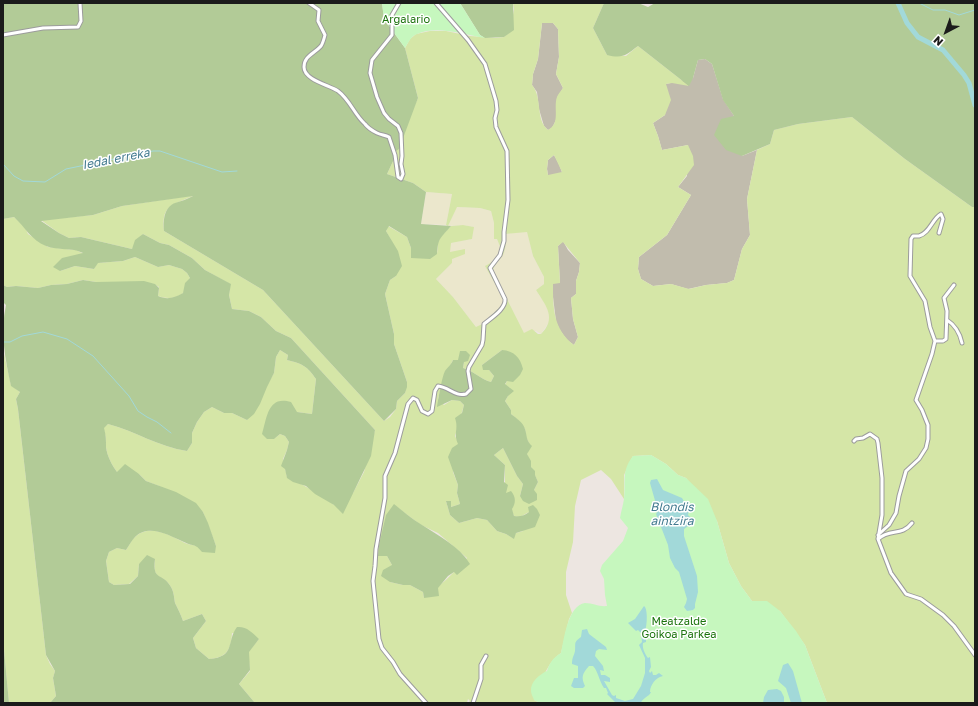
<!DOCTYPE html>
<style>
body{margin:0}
#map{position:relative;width:978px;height:706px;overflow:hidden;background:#ede6e1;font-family:"Golos Text",sans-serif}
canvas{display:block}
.frame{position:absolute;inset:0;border:4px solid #1b1b1b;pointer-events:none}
.north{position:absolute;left:926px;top:12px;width:40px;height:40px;-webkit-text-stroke:3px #fff;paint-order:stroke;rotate:221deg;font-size:11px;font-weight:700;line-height:16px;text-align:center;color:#1b1b1b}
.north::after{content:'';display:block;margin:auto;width:14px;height:18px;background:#1b1b1b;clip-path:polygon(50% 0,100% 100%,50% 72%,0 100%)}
</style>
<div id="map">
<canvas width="978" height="706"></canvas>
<div class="frame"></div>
<div class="north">N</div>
</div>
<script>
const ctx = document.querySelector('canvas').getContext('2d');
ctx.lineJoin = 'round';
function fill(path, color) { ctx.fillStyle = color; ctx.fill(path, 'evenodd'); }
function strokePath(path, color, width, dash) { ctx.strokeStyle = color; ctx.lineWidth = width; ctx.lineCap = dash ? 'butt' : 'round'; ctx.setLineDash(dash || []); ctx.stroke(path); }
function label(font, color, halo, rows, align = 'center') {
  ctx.font = font + ' "Golos Text",sans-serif'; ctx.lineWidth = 3; ctx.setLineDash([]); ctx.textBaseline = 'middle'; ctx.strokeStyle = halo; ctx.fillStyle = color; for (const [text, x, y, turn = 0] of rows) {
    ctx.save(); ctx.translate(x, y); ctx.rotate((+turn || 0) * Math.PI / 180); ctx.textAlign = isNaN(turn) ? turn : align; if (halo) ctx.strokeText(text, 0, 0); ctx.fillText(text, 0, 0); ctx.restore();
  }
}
fill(new Path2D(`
 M542,23h11l5,6 1,28 -3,17 7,14 -6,10 -1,22 -4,8 -4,2 -4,-4 -5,-17 -2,-17 -5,-7 1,-11 5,-15z
 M705,59l7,5 11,35 11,17 8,40 15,-6 -10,49 3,36 -8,14 -8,31 -7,3 -21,2 -18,4 -17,-5 -18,2 -12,-7 -3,-10 1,-12 28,-22 24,-40 -13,-8 9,-11 1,-31 -26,5 -4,-14 -5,-13 12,-8 1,-31 27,-6 5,-18z
 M554,155l5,9 5,14 -16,-3 -1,-6 1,-9z
 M563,241l5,9 12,13 -1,9 -3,9v13l-5,4 2,21 5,18 -4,8 -7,-5 -8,-11 -3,-8 -3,-24v-14h7l-2,-37z`), '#c1bcad');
fill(new Path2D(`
 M426,192l26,2 -6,31 -25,-1z
 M456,207l24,1 11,3 3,12v16h3l4,10 -2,5 -8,9 -5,3 18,33v4l-26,24h-2l-23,-30 -17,-18 16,-16 -2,-11v-9l22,-4 1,-12 -10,-2 -15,1z
 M527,231l6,25 11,21v7l-8,6 13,20v12l-8,12 -5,-3 -12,3 -15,-31 -16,-31 1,-8 8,-8 3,-6v-16z`), '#ebe7cc');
fill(new Path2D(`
 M513,3h91l-11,25 14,27 19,1 12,-10 51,40 -17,-3 -6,1 5,16 -6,15 -12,8 5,13 4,14 26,-5 5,11 1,9 -16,22 13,8 -24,40 -28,22 -1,12 3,10 12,7 18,-2 18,5 17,-4 21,-2 7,-3 8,-31 8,-14 -3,-36 10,-49 13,-6 4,-14 24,-6 54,-7 53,42 67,48h3v496h-148l-22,-58 -25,-34 -28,-10 -11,-15 -12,-23 -12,-42 -31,-43 -8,-3 -12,-11 -15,-9 -18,1 -9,19v24l-13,-20 -10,-9 -20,10 -6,26 -2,36 -7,30v23l6,18 -3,6 -8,34c-15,10 -20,31 -27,47l6,3h-72l2,-2 -2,-2 -1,4h-212l-16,-19 11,-13 -2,-19 11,-13 -27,-6c-1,16 -5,25 -23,26l-13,-11 -3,-10 13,-17 -4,-7 -19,7c-2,-6 -5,-12 -8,-18 -1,-5 -1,-11 -4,-16 -8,-15 -19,-4 -16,-28l-16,5 -1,12 -9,8 -15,1 -5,-3 -3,-21 3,-9 8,-4 9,2c3,-4 5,-10 9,-13 15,-14 36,-1 50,6 9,4 21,3 31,3l-13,-34 -44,-26 -13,-5 -7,-7 -22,-2c-5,-7 -10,-16 -11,-25 0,-7 0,-12 -3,-19l5,-4c27,7 51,23 79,27l5,-8v-10l5,-11 7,-10 8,-5 12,6h8l15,7 27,-47 2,-16 4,-7 8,5 -1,5c16,4 20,6 29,19l-4,35 -15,-2 -23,27 6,-5 5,2 4,6 -2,8 -4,9 4,18c17,8 33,17 47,28l19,-12 11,-21 11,-42 -84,-92 -15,-7 -15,-14 -12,-6 -17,-2 -3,-14 1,-11 -25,-14 -13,-12 -23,-13 -9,-2 -17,-9 -11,15 -51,-12 -12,1 -10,-5 -18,-13 52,-5 29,-9 73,-11c-21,10 -34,8 -31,36l99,59 121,131 6,-4 6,-8 1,-8 8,-8 2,-11 -13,-38v-10l-9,-40 5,-14 6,-4 -5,-36 -5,-9 2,-5 19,11 4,11 26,6 1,-12 3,-6 10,-10 12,-1 11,2 -2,12 -21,4 -1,9 15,-3v5l-13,5v4l-16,16 17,18 23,30 6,-3 22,-21v-4l-19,-33c8,-4 14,-9 16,-17l-4,-10h-3v-16l-3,-12 -11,-3 -23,-1 -9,19 -2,-1 6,-31 -26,-2 -13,-9 -26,-9 8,-17 -2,-4 25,-55 -13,-50 5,-9 6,-5 14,-3h16l24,5 25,2 9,-1 6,-5 4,-23zM542,23h11l5,6 1,28 -3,17 7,14c-2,3 -5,6 -6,9 -4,11 4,26 -9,33 -13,-11 -5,-32 -16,-45l1,-11 5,-15zM554,155l8,17 -14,3 -1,-6 1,-9zM527,232l6,24 11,21v7l-8,6c10,16 21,28 5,44h-3l-6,-5 -8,4 -15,-30 -16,-31c0,-8 6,-11 10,-17 3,-6 3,-14 2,-21zM563,242l17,21 -1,9 -3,9v13l-5,4 2,21 5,18 -4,8c-21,-16 -21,-37 -21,-61l7,-1 -2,-37zM502,350l5,31 -2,4 5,3 -2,8 -3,5 6,9v4l6,5 8,10 1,8 3,6 -2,11 4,13 7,15 -4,8 -14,6 3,-12 -6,-8 -14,-28 -9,7 11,10v28l9,23 6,1 9,-5 -6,19 -7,2 -3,5 -7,-4 -9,-3 -10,-11 -10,-2 -18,5 -9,-8 -4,-14 5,6 9,-3 -3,-11 1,-8 -5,-13 6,-28 -4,-8 9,-31 -4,-4 -8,-1 -8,5 -6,-6 7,-27 5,-6 3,-6 11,2 -1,6c11,3 17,11 28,14l3,-6 -5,-6 -7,-5zM394,505l27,20 17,8 29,25c-13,15 -27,28 -43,40l-1,-6 -13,-7h-7l-13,-3 2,-17 -5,-9z
 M14,217l11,10 3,7 20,13 17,2 11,1 8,4 -24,17 15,-5 19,3 3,-6 26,-2 12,-4 23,10 11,-2 13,4 5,4 3,5c-2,5 -4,12 -7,15 -6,6 -18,6 -25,3l1,-9 -5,-3 -42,-2h-16l-13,-2 -16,4 -16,1 -13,3 -22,-2 -9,1 -4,-2v-66z
 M3,349l8,36 9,7 -4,7 2,10 28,246 4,9 5,7 -2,7 3,18 -6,7h-41l-6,-64z`), '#d5e6a7');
fill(new Path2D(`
 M3,3h379l2,16 21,29 13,50 -19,51 -6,4 2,4 -8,17 26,9 13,9 -5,32 30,2c-10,12 -13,11 -14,28l-7,5 -19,-1v-10l-4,-11 -18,-11 -3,5 12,20 4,15 -6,10 -6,4 -5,14 9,40v10l13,38v5l-2,6 -8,8 -1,8 -12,12 -121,-131 -99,-59c-1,-10 0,-24 11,-28 6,-2 13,-4 18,-7l-71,10 -29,9 -52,6 18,12 10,5 12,-1 51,12 3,-9 8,-6 17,9 9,2 23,13 13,12 26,14 -2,11 3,14 17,2 12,6 15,14 15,7 84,92 -4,26 -28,58 -9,-9 -19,-11 -9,-8 -13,-4 -6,-4 -2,-9 -4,-3 6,-16 2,-8 -4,-6 -5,-2 -6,5h-7l-5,-5c5,-17 6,-39 29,-32l6,10 15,2 4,-35c-9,-13 -13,-15 -29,-19l1,-5 -8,-5 -4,7 -2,16 -7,14 -7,17 -6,10 -7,6 -15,-7h-8l-12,-6 -8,5 -7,10 -5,11v10l-5,8c-28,-4 -52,-20 -79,-27l-4,4c2,7 2,12 2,19 1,9 6,18 11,25l8,-8 14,10 7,7 30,11 20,11 7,9 5,11 8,23 -1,7 -13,-1c-7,-9 -8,-5 -18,-10 -14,-6 -35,-19 -49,-5 -4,4 -6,9 -9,13l-9,-2 -8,4 -3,9 3,21 5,3 16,-1 8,-8 1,-12 8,-9 8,4c-3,23 8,13 16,28 3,5 3,11 4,16 3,6 6,12 8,18l19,-7 4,7 -13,17 3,10 13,11c27,-2 17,-17 28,-32 9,-1 15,5 22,12l-10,13 1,18 -11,14 16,19h-205l6,-7 -3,-18 2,-7 -9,-16 -28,-246 -2,-10 4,-7 -9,-6c-6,-28 -11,-53 -5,-81l-3,-3v-17l4,2 9,-1 22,2 13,-3 16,-1 16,-4 13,2 48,-1 11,3 4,4 -1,8c9,4 16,2 25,-3l2,-10 5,-5 -3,-5 -5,-4 -13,-4 -11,2 -23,-10 -12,4 -25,2 -4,6 -19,-3 -15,5 -7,-4 9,-9 21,-5c-11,-6 -25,-2 -37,-7 -15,-6 -20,-18 -32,-29l-11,2z
 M460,3h53l1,27 -10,7 -19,1 -5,-3z
 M604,3h34l10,4 7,-4h320v204h-3l-67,-48 -53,-42 -54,7 -24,6 -4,14 -28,12 -16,-6 -12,-15 7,-16 13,-3 -11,-16 -11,-36 -7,-5 -7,1 -5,18 -4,8 -51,-40c-12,9 -15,13 -31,9l-14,-27z
 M502,350c12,1 18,7 21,19l-3,6 -7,7 -6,-1 -2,3 9,7 -6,5 -3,5 6,9v4c5,4 12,8 14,15 2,6 1,12 7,17l-5,8 4,7v6l4,4v4l3,7 -4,8 3,4v6l-8,4 -6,-3 -3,-5 3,-12 -6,-8 -14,-28 -9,7 11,10 -1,17 4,3 -2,8 5,-2c5,6 5,12 1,18l2,7c6,1 10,0 15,-4l-1,-5 5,-2 4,4 3,6 -5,12 -19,6 -2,6 -8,-5 -9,-3 -10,-11 -10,-2 -18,5 -9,-8 -4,-14h5v6l9,-3 -3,-11 1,-8 -10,-28 4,-9 6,-4c-5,-12 1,-14 -3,-26l7,-5 2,-8 -4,-4 -8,-1 -15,7c1,-6 5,-31 8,-36 3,-4 6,-6 8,-11h5l2,-9h6l4,4 -2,6 -4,1 -1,6c11,3 17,11 28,14l3,-6 -5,-6h-6l-1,-5z
 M394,504c9,7 18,15 28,21 17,11 37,21 48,39l-13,11 -3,-3 -6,4 -10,12 1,8 -15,2 -1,-6 -13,-7h-7l-13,-3 -9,-6 2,-6 9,-5 -5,-9h-9l1,-11 7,-30z
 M3,639l6,64h-6z`), '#b2cb97');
fill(new Path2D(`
 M382,3h78l20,32 5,3c-21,-3 -47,-13 -68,-4 -6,2 -9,9 -12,14l-21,-29z
 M651,455l15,9 12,11 8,3 22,21 9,22 12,42 12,23 11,15h15l13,10 16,20 9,14 22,58h-287l-6,-3c-1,-3 -3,-6 -3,-9 -1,-9 9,-17 16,-20 3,-9 6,-13 14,-18 3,-14 7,-48 24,-50 8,0 14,4 22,3l-2,-11 -1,-16 -4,-8 2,-6 21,-24 5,-13 -8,-10c1,-6 3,-13 4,-19 2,-17 -3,-28 9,-43z`), '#c6f7be');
fill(new Path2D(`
 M657,479l6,11 19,8 7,12 -1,5 4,4 -1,5 -7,5v7l13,40 1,16 -3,12v4l-2,2 -6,1 -3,-4 2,-4 1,-4 -8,-27 -4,-4 -5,-10 -2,-13 -12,-31 2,-3 -8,-28 1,-3z
 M644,606l1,1c3,5 2,21 -1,27l1,2v3l1,-1v4l-3,1c-1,5 2,11 5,15l2,-1 1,10 -2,4 1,2 2,-2 1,4h3l3,-2 4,3c-7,1 -13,9 -13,16h1c-2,5 -9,6 -10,11h-25l-9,-9 1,-1 -2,-5h-2c-5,-7 -6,-17 -11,-22h-4c-7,8 -8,11 -4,20l-2,2h-9l-3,-2 3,-8h4v-12l-6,-2c0,-7 2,-8 3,-13 1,-8 -2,-8 6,-14l1,-7 5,-1 2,5 17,13 1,3 -8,-1 -3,2 -1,5 8,10 1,5 -4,-1 1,5h4l5,3v4l-6,-1 8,14 2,1 2,-1v3l9,3 8,-2 8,-13 4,-13v-15l-6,-13 3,-3 -1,-9 -3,-3 -2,1 -8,-8 7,-4z
 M788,663l5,8 9,32h-11l-5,-15 -8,-7 5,-16z
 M777,689l4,2 3,6v6h-21l1,-6 4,-7z`), '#a2d9d9');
strokePath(new Path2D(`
 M919,3l14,7h12l14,5 16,-5
 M3,164l11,12 9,5 22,1 21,-13 87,-18h7l62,21 15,-1
 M3,342h7l12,-6 21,-4 24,7 26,17 36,40 9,15 9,6 10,5 14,11`), '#a2d9d9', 1);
strokePath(new Path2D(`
 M898,3l9,20 11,14 25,13 21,25 5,8 6,22`), '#a2d9d9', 5);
const minor = new Path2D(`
 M309,3l10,7 -1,11 7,14c-1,4 -2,8 -4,11 -7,8 -17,10 -17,21 0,13 25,18 34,24 12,9 16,23 27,33 3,4 8,7 12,9 4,2 8,2 12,4l6,18 3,22 3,2 2,-5 -2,-10 1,-8 -1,-23 -3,-7 -9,-7 -5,-6 -7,-16 -7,-24 2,-13 20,-25v-20l7,-12
 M3,35l40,-7 35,-1 3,-6 -1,-18
 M939,233l4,-14 -2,-5c-9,5 -11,19 -22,22 -2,0 -4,0 -6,0l-2,3 -1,37 15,25 5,26 5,14h8l3,-2 1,-28 -3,-13 10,-13
 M947,320c8,5 13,14 15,23
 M854,441l2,-2 7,-1 7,-4 7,5 1,4 4,35v37l-4,24 13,34 15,21 15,5 22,16 11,11 21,29
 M878,535l11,-10 7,-12 3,-17 7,-25 13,-12 7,-11 2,-9v-14l-6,-15 -6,-10 16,-46 3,-13
 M878,539c13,-11 23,-2 34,-16
 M426,703l-26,-29 -7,-12 -11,-14 -3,-9 -6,-58 2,-15 1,-17 9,-51v-22l10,-23 13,-49 5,-6 4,2 5,11 6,3 4,-3 3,-20 3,-5c11,1 17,11 28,8l5,-5 -3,-18 1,-4 13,-22 1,-5 1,-16c7,-6 22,-15 21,-25l-15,-31 10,-13 4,-14v-9l4,-32 -1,-49 -11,-24 -1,-9 2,-8 -1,-9 -11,-37 -17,-24 -32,-37
 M473,703l8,-24v-14l5,-9`);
strokePath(minor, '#9c9c9c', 5);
strokePath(minor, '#fff', 3);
label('11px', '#1d740e', '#fff', [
 ["Argalario",406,20],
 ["Meatzalde",679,622],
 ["Goikoa Parkea",679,635]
]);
label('italic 12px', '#437b90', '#fff', [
 ["Iedal erreka",116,159,-11],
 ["Blondis",672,507],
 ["aintzira",672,521]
]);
</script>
